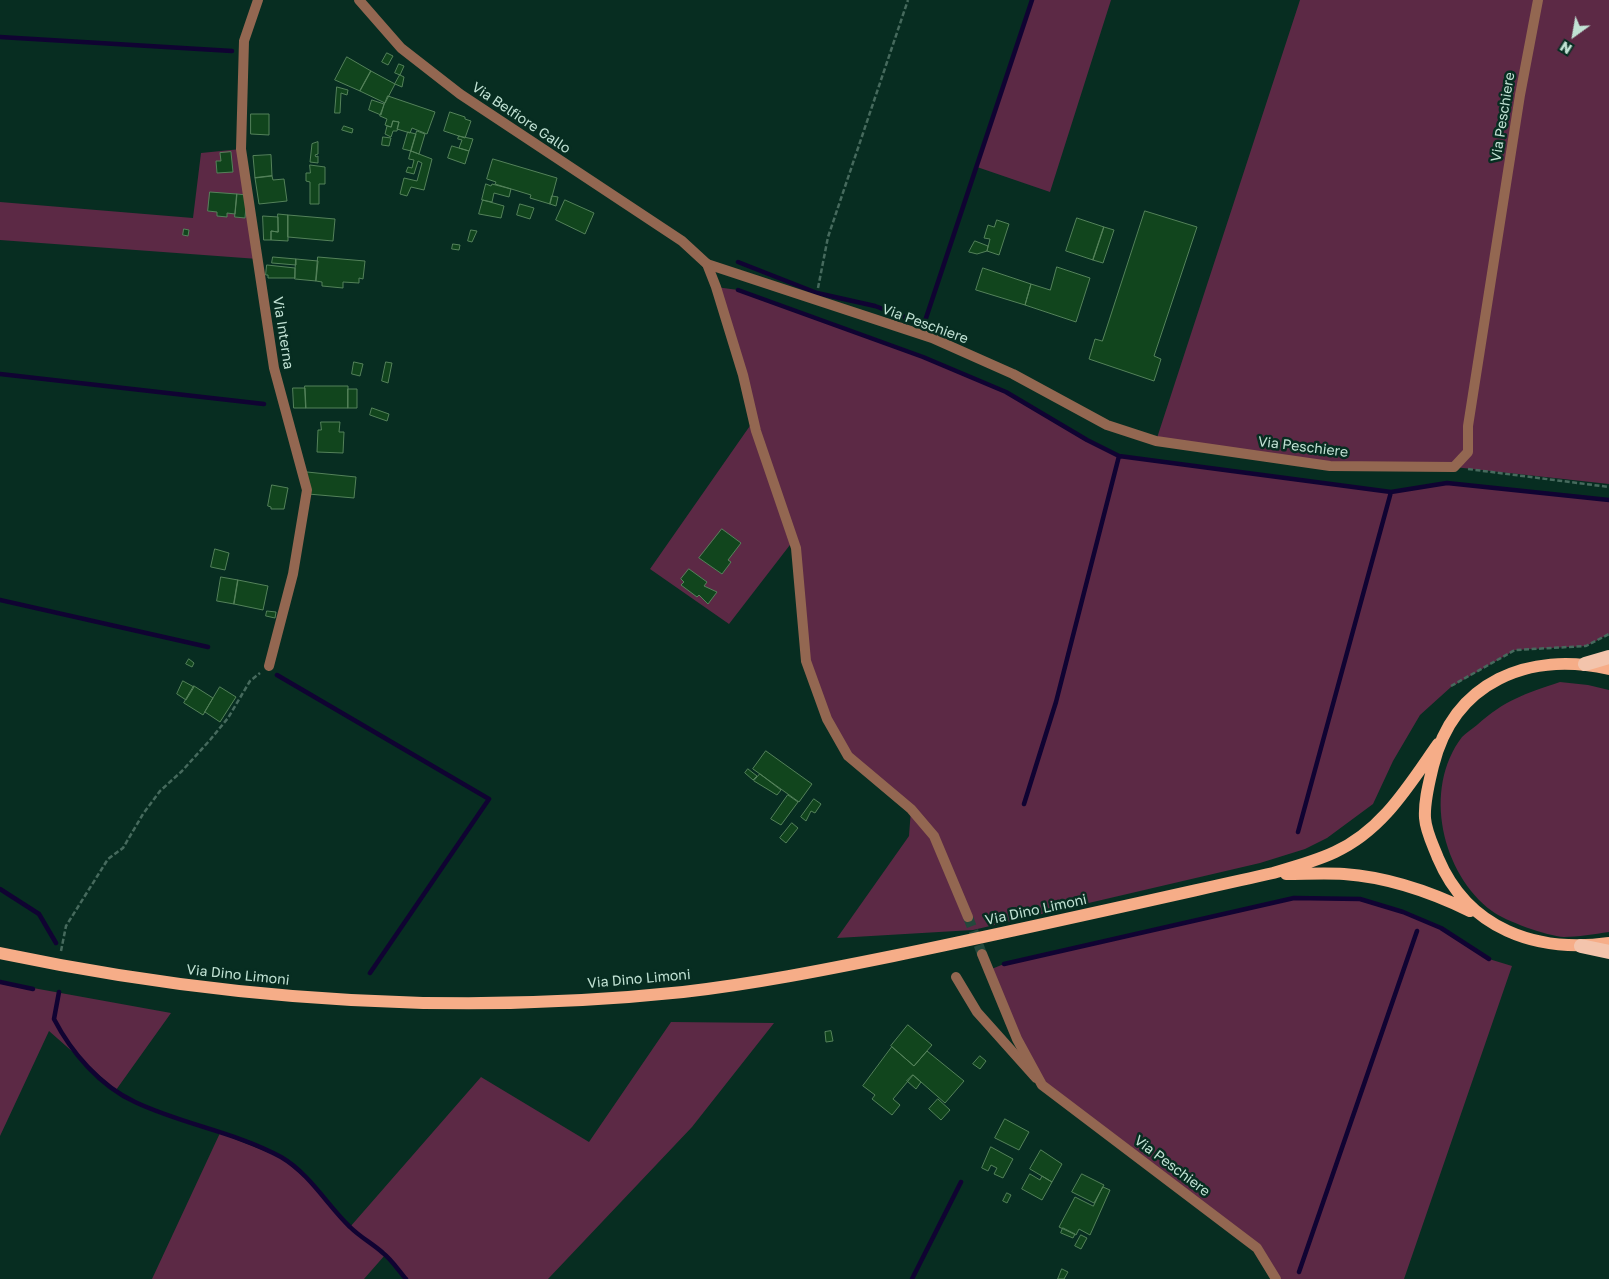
<!DOCTYPE html>
<style>
body{margin:0}
#map{position:relative;width:1609px;height:1279px;overflow:hidden;background:#072d21;font-family:"Golos Text",sans-serif}
canvas{display:block}
.north{position:absolute;left:1549px;top:10px;width:50px;height:50px;-webkit-text-stroke:4px #072d21;paint-order:stroke;rotate:212deg;font-size:14px;font-weight:700;line-height:20px;text-align:center;color:#c1e2d4}
.north::after{content:'';display:block;margin:auto;width:18px;height:22px;background:#c1e2d4;clip-path:polygon(50% 0,100% 100%,50% 72%,0 100%)}
</style>
<div id="map">
<canvas width="1609" height="1279"></canvas>
<div class="north">N</div>
</div>
<script>
const ctx = document.querySelector('canvas').getContext('2d');
ctx.lineJoin = 'round';
function fill(path, color) { ctx.fillStyle = color; ctx.fill(path, 'evenodd'); }
function strokePath(path, color, width, dash) { ctx.strokeStyle = color; ctx.lineWidth = width; ctx.lineCap = dash ? 'butt' : 'round'; ctx.setLineDash(dash || []); ctx.stroke(path); }
function label(font, color, halo, rows, align = 'center') {
  ctx.font = font + ' "Golos Text",sans-serif'; ctx.lineWidth = 5; ctx.setLineDash([]); ctx.textBaseline = 'middle'; ctx.strokeStyle = halo; ctx.fillStyle = color; for (const [text, x, y, turn = 0] of rows) {
    ctx.save(); ctx.translate(x, y); ctx.rotate((+turn || 0) * Math.PI / 180); ctx.textAlign = isNaN(turn) ? turn : align; if (halo) ctx.strokeText(text, 0, 0); ctx.fillText(text, 0, 0); ctx.restore();
  }
}
fill(new Path2D(`
 M1032,0h79l-61,192 -73,-25z
 M1300,0h309v484l-155,-17 -124,-1 -174,-25z
 M241,149l17,110 -258,-19v-38l193,16 8,-65z
 M716,287l22,3 185,67 83,35 81,48 32,16 272,36 56,-9 162,17v134l-23,12 -71,4 -64,37 -31,28 -27,46 -20,43 -46,34 -22,11 -45,14 -287,67 -136,8 72,-102 2,-27 -63,-53 -42,-95 -13,-120 -64,83 -79,-55 104,-149z
 M1560,682l28,3 21,5v242c-15,2 -31,5 -45,5 -17,-1 -59,-16 -72,-26 -50,-37 -70,-122 -30,-174 4,-4 10,-8 15,-12 28,-25 47,-31 83,-43z
 M1294,898l66,1 43,13 38,16 48,31 23,7 -108,313h-128l-19,-31 -215,-163 -53,-115 15,-6z
 M0,982l171,31 -55,77 -67,-59 -49,105z
 M671,1022l103,1 -82,104 -144,152h-142l-21,-24 -21,24h-212l68,-146 62,25 32,28 36,41 131,-150 108,65z`), '#5c2945');
strokePath(new Path2D(`
 M0,37l232,14
 M738,262l79,31 58,13 49,18 108,-324
 M738,290l185,67 83,35 81,48 32,16 272,36 56,-9 162,17
 M0,374l264,30
 M0,600l208,47
 M277,675l212,124 -119,174
 M1024,804l32,-102 63,-246
 M1298,832l93,-340
 M0,889l39,25 17,29
 M1004,964l290,-66 66,1 43,13 38,16 48,31
 M0,982l33,7
 M59,992l-5,27c17,33 46,67 81,83 46,22 100,30 146,55 29,17 46,48 69,70 10,10 23,17 33,26 9,7 16,18 23,26
 M1299,1272l118,-341
 M912,1279l49,-97`), '#100332', 4.5);
const building = new Path2D(`
 M387,53l6,3 -5,9 -6,-3z
 M347,57l24,14 -11,20 -25,-11z
 M399,64l5,2 -4,9 -5,-2z
 M371,71l24,13 -10,19 -25,-12z
 M400,75l4,2 -2,10 -7,-3z
 M337,87l11,3 -1,5 -6,-2 -1,20h-5z
 M388,96l47,16 -8,22 -15,-6 -2,5 -13,-4 2,-7 -6,-1 -2,6 -6,-2 2,-6 -7,-3z
 M372,100l12,4 -3,11 -12,-5z
 M450,112l15,5v2l6,2 -6,17 -21,-7z
 M251,114h18v21l-18,-1z
 M393,121l6,1 -2,9h-4l-2,6 -6,-3 2,-8 4,1z
 M344,126l9,3 -1,4 -10,-3z
 M417,131l8,3 -6,20 -8,-3z
 M408,132l8,2 -5,17 -8,-2z
 M459,136l14,3 -4,12 -10,-3 3,-8 -4,-1z
 M383,137l8,1 -2,8 -7,-1z
 M318,142v12l-3,1 1,2 2,-1v7l-8,-1 2,-18z
 M452,146l17,5 -4,13 -17,-6z
 M411,151l21,8 -8,31 -13,-3 -4,9 -7,-2 4,-16 13,3 5,-18 -4,-2 -4,13 -8,-2 2,-5 4,1 2,-8 -5,-1z
 M231,152l2,20 -16,1 -1,-12h5l-1,-8z
 M271,155l1,21 -17,2 -2,-22z
 M493,159l64,19 -7,26 -20,-6 1,-3 -36,-11 1,-2 -9,-3z
 M310,165l15,2v17h-6v20h-9v-22l-4,-1v-8h4z
 M272,176l1,4 11,-1 3,22 -28,3 -4,-26z
 M486,184l5,2 1,-2 19,5 -2,8 -15,-4 -2,9 -10,-2z
 M210,192l27,2 -2,20 -8,-1v4l-10,-1v-4l-9,-1z
 M237,194l10,1 -2,23 -10,-1z
 M552,196l6,1 -2,9 -6,-2z
 M483,200l21,6 -3,12 -22,-4z
 M565,200l29,13 -9,21 -29,-14z
 M520,204l14,4 -4,11 -13,-4z
 M1145,211l52,16 -43,129 7,3 -7,22 -65,-22 6,-20 7,2z
 M278,214l10,1v26l-17,-1v-9l7,1z
 M288,215l47,4 -2,22 -45,-4z
 M263,216l15,1v15l-7,-1v9h-7z
 M1077,218l27,9 -11,33 -27,-9z
 M997,220l12,4 -10,31 -12,-4 3,-12 -6,-1 4,-13 6,2z
 M1104,227l10,3 -11,33 -10,-3z
 M184,229l5,1 -1,6 -5,-1z
 M471,230l6,1 -5,11 -4,-1z
 M975,241l13,5 -1,5 -10,3 -8,-2z
 M453,244l7,1 -1,5 -7,-1z
 M273,257l23,2v6l-24,-2z
 M318,257l47,4 -2,18 -4,-1v5l-16,-1v6l-21,-2v-4l-6,-1z
 M296,259l22,2 -2,20 -21,-2z
 M267,265l28,3v10h-27v-3h-2z
 M1057,267l33,11 -14,44 -51,-17 6,-21 19,6z
 M983,268l48,16 -6,21 -49,-15z
 M354,362l9,2 -3,12 -8,-2z
 M386,362l6,1 -4,20 -6,-2z
 M305,386h43v22h-42z
 M293,388h12l1,20h-12z
 M348,389h9v19h-9z
 M372,408l17,6 -2,7 -17,-6z
 M321,422h19l-1,10h5l-1,21 -26,-1 1,-22h3z
 M307,472l49,5 -2,21 -46,-4z
 M272,485l16,3 -4,21h-13v-2l-3,-1z
 M722,529l19,14 -13,17 3,2 -9,12 -23,-16z
 M215,549l14,4 -4,17 -14,-3z
 M689,569l18,13 -3,4 13,6 -9,12 -9,-9 -2,2 -16,-12 3,-3 -3,-3z
 M221,577l17,3 -4,24 -17,-3z
 M238,580l30,6 -5,24 -29,-6z
 M267,611l9,1 -1,6 -9,-2z
 M189,659l5,4 -2,4 -6,-3z
 M183,681l11,6 -8,13 -9,-6z
 M194,686l19,12 -10,17 -19,-12z
 M220,687l16,10 -16,25 -15,-10z
 M766,751l46,33 -13,18 -46,-33z
 M748,769l9,7 -4,4 -8,-7z
 M760,774l21,16 -4,5 -23,-14z
 M788,795l10,7 -17,23 -10,-6z
 M814,799l7,5 -6,9 -4,-2 -5,10 -5,-4z
 M792,823l6,5 -12,15 -6,-5z
 M908,1025l24,20 -18,21 -23,-20z
 M831,1031l2,10 -7,1 -1,-10z
 M892,1047l22,19 13,-15 37,30 -19,22 -32,-28 -20,24 7,6 -8,10 -20,-16 3,-4 -12,-9z
 M980,1056l6,5 -6,8 -7,-5z
 M913,1075l8,7 -5,7 -9,-8z
 M938,1099l12,11 -9,10 -12,-11z
 M1005,1119l24,13 -10,18 -24,-12z
 M991,1147l22,12 -10,19 -9,-4 3,-6 -6,-3 -3,6 -6,-3z
 M1041,1150l21,14 -10,18 -22,-13z
 M1030,1174l10,6 2,-4 10,6 -10,18 -20,-11z
 M1082,1174l22,11 -10,18 -22,-11z
 M1103,1187l7,3 -20,45 -11,-6 -3,6 -17,-8 16,-30 18,9z
 M1007,1193l4,2 -4,8 -4,-2z
 M1063,1228l12,6 -2,4 -12,-5z
 M1081,1235l6,3 -6,11 -6,-3z
 M1062,1269l6,3 -4,7h-6z`);
fill(building, '#11451d');
strokePath(building, '#54825a', 1);
strokePath(new Path2D(`
 M968,917l14,37`), '#23483c', 10, [10, 5]);
strokePath(new Path2D(`
 M818,288l10,-51 80,-237
 M1468,469l141,18
 M1451,686l64,-36 71,-4 23,-12
 M61,951l5,-25 42,-67 15,-11 20,-34 17,-23 22,-20 28,-31 18,-22 22,-37 10,-8`), '#466a5d', 2.5, [5, 2.5]);
strokePath(new Path2D(`
 M258,0l-14,41 -3,108 33,219 33,122 -14,84 -24,92
 M707,264l225,74 81,36 94,51 49,16 174,25 124,1 14,-15v-26l52,-331 18,-95
 M956,977l21,35 59,66`), '#936751', 10);
strokePath(new Path2D(`
 M359,0l42,48 59,46 222,147 25,23 9,23 27,88 13,56 40,117 10,113 21,58 21,37 63,53 23,27 34,81
 M982,954l35,85 25,46 215,163 19,31`), '#936751', 10);
strokePath(new Path2D(`
 M1609,669c-80,-18 -155,12 -176,97 -4,17 -9,35 -8,52 1,14 8,27 13,40 30,71 98,95 171,85
 M1286,874c19,0 39,-1 58,0 43,3 87,18 126,37
 M0,953c224,47 455,63 683,39 70,-8 141,-22 210,-36 127,-26 254,-55 380,-83 21,-6 43,-12 62,-21 48,-22 74,-67 103,-108`), '#f6ad88', 12);
strokePath(new Path2D(`
 M1585,664l24,-7
 M1581,946l28,6`), '#f3c4ac', 14);
label('14px', '#c1e2d4', '#072d21', [
 ["Via Peschiere",1503,117,-81],
 ["Via Belfiore Gallo",521,118,34],
 ["Via Peschiere",925,324,20],
 ["Via Interna",283,333,81],
 ["Via Peschiere",1303,447,7],
 ["Via Dino Limoni",1036,910,-12],
 ["Via Dino Limoni",238,975,6],
 ["Via Dino Limoni",639,979,-5],
 ["Via Peschiere",1172,1166,37]
]);
</script>
